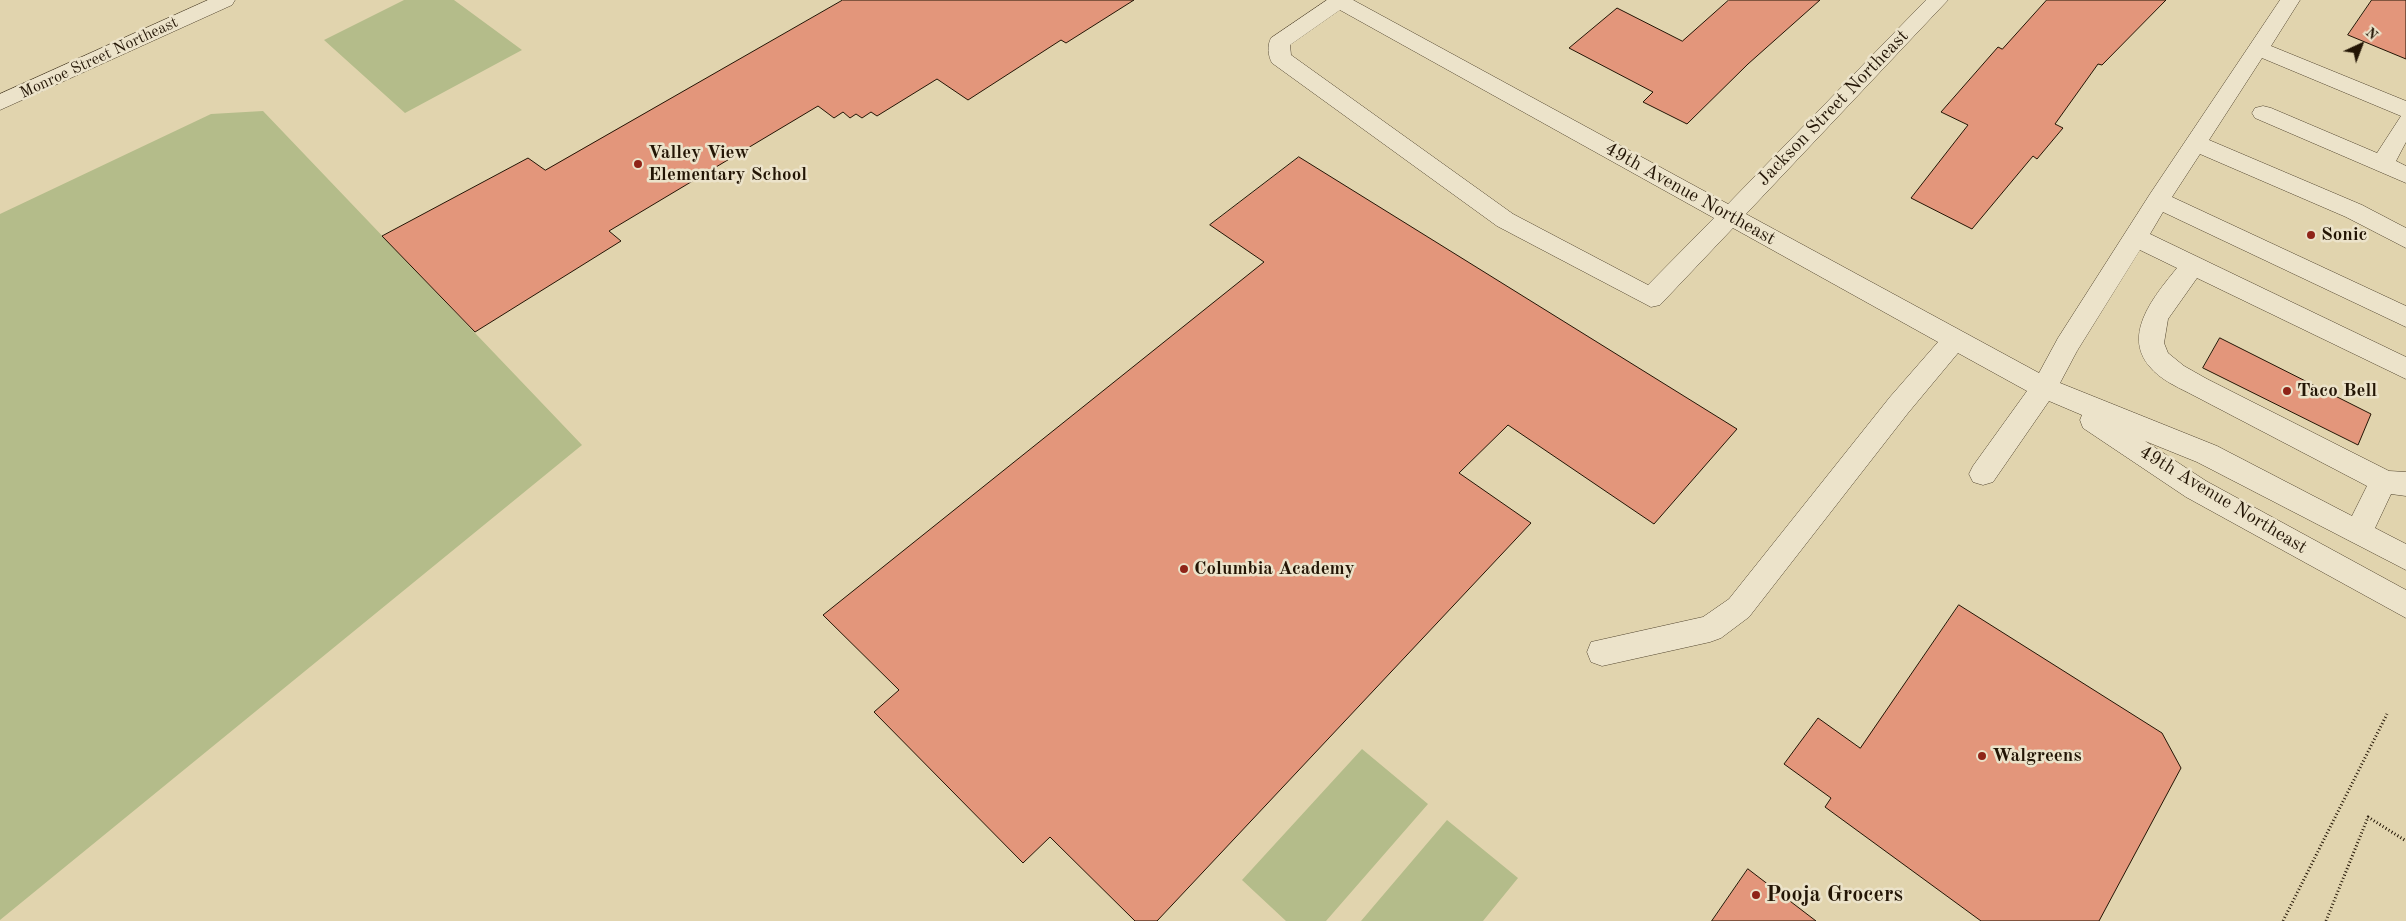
<!DOCTYPE html>
<style>
body{margin:0}
#map{position:relative;width:2406px;height:921px;overflow:hidden;background:#e1d4ae;font-family:"Old Standard TT",serif}
canvas{display:block}
.north{position:absolute;left:2336px;top:20px;width:50px;height:50px;-webkit-text-stroke:4px #ece3ca;paint-order:stroke;rotate:43deg;font-size:14px;font-weight:700;line-height:20px;text-align:center;color:#231505}
.north::after{content:'';display:block;margin:auto;width:18px;height:22px;background:#231505;clip-path:polygon(50% 0,100% 100%,50% 72%,0 100%)}
</style>
<div id="map">
<canvas width="2406" height="921"></canvas>
<div class="north">N</div>
</div>
<script>
const ctx = document.querySelector('canvas').getContext('2d');
ctx.lineJoin = 'round';
function fill(path, color) { ctx.fillStyle = color; ctx.fill(path, 'evenodd'); }
function strokePath(path, color, width, dash) { ctx.strokeStyle = color; ctx.lineWidth = width; ctx.lineCap = dash ? 'butt' : 'round'; ctx.setLineDash(dash || []); ctx.stroke(path); }
function label(font, color, halo, rows, align = 'center') {
  ctx.font = font + ' "Old Standard TT",serif'; ctx.lineWidth = 5; ctx.setLineDash([]); ctx.textBaseline = 'middle'; ctx.strokeStyle = halo; ctx.fillStyle = color; for (const [text, x, y, turn = 0] of rows) {
    ctx.save(); ctx.translate(x, y); ctx.rotate((+turn || 0) * Math.PI / 180); ctx.textAlign = isNaN(turn) ? turn : align; if (halo) ctx.strokeText(text, 0, 0); ctx.fillText(text, 0, 0); ctx.restore();
  }
}
fill(new Path2D(`
 M404,0h50l68,50 -117,63 -81,-73z
 M263,111l319,334 -582,475v-706l211,-100z
 M1362,749l66,55 -102,117h-40l-44,-41z
 M1447,820l71,58 -35,43h-122z`), '#b4bc8a');
const building = new Path2D(`
 M843,0h291l-68,43 -5,-3 -93,60 -31,-21 -60,37 -6,-4 -9,6 -6,-4 -6,4 -7,-6 -9,6 -16,-12 -209,125 12,10 -146,91 -93,-96 146,-78 17,12z
 M1729,0h91l-72,64 -61,60 -44,-22 10,-10 -84,-44 48,-40 65,33z
 M2047,0h119l-64,65 -4,-1 -43,60 8,4 -26,31 -4,-3 -61,73 -61,-31 57,-73 -27,-13 57,-65 4,2z
 M2372,0h34v59l-58,-24z
 M1299,157l438,272 -83,95 -146,-99 -49,48 72,50 -374,398h-22l-85,-84 -27,26 -149,-151 25,-22 -76,-75 441,-353 -54,-37z
 M2220,338l151,76 -13,31 -155,-77z
 M1959,605l203,128 19,35 -82,153h-118l-156,-114 6,-9 -47,-34 34,-46 42,30z
 M1748,869l68,52h-104z`);
fill(building, '#e3967b');
strokePath(building, '#231505', 1);
const minor = new Path2D(`
 M208,0h27l-3,5 -232,105v-16z
 M1327,0h26l375,204 198,-204h22l-202,214 293,159 19,-35 92,-144 130,-194h20l-29,46 135,55v41l-10,19 10,5v17l-151,-65 -3,-5 3,-5 8,-2 8,2 106,45 24,-37 -139,-58 -53,82 153,65 44,23v20l-60,-31 -146,-63 -28,43 234,109v21l-243,-115 -13,22 256,123v22l-209,-101 -29,41 -4,24 4,10 16,13 23,13 182,92 17,1v24l-15,-2 -16,34 31,16v26l-209,-108 -52,-21 61,40 200,109v28l-220,-121 -103,-69 -3,-8 2,-5 -33,-14 -56,81 -10,3 -10,-3 -4,-8 4,-8 54,-75 -69,-38 -50,60 -159,204 -28,21 -11,4 -108,24 -11,-4 -4,-10 4,-10 112,-25 26,-18 161,-202 48,-55 -205,-114 -73,77 -9,2 -154,-81 -225,-163c-4,-7 -5,-18 -1,-25zM1340,10l374,208 -66,67 -135,-71 -222,-159 -1,-10zM2140,250l37,18c-21,26 -56,66 -27,99 10,12 25,19 39,26l178,93 -15,30 -135,-70 -157,-63 17,-32z`);
strokePath(minor, '#52452f', 1);
strokePath(new Path2D(`
 M2283,921l104,-207
 M2326,921l42,-104 38,24`), '#231505', 3, [1, 2.5]);
fill(minor, '#ece3ca');
for (const [x, y, r, color] of [
 [638,164,5,"#8f2418"],
 [2311,235,5,"#8f2418"],
 [2287,391,5,"#8f2418"],
 [1184,569,5,"#8f2418"],
 [1982,756,5,"#8f2418"],
 [1756,895,5,"#8f2418"]
]) { const dot = new Path2D(); dot.arc(x, y, r, 0, 2 * Math.PI); ctx.fillStyle = color; ctx.fill(dot); strokePath(dot, '#ece3ca', 2); }
label('16px', '#231505', '#ece3ca', [
 ["Monroe Street Northeast",99,58,-25]
]);
label('19px', '#231505', '#ece3ca', [
 ["Jackson Street Northeast",1833,108,-46],
 ["49th Avenue Northeast",1690,194,29],
 ["49th Avenue Northeast",2223,500,31]
]);
label('bold 19px', '#231505', '#ece3ca', [
 ["Valley View",648,153],
 ["Elementary School",648,175],
 ["Sonic",2321,235],
 ["Taco Bell",2297,391],
 ["Columbia Academy",1194,569],
 ["Walgreens",1992,756]
], 'left');
label('bold 22px', '#231505', '#ece3ca', [
 ["Pooja Grocers",1766,895]
], 'left');
</script>
